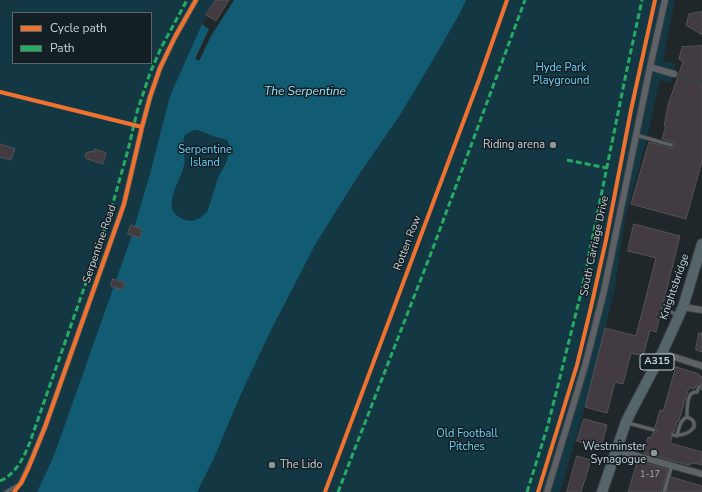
<!DOCTYPE html>
<style>
body{margin:0}
#map{position:relative;width:702px;height:492px;overflow:hidden;background:#20272a;font-family:"Nunito Sans",sans-serif}
canvas{display:block}
.legend{position:absolute;left:12px;top:12px;width:140px;height:52px;box-sizing:border-box;background:#131f24;border:1px solid #5c676b;margin:0;padding:5px 7px;list-style:none;font-size:12px;color:#cad2d6}
.legend li{display:flex;align-items:center;gap:8px;height:20px}
.legend b{width:20px;border:1px solid #5c676b}
</style>
<div id="map">
<canvas width="702" height="492"></canvas>
<ul class="legend">
<li><b style="height:5px;background:#ef722f"></b>Cycle path</li>
<li><b style="height:5px;background:#26ab63"></b>Path</li>
</ul>
</div>
<script>
const ctx = document.querySelector('canvas').getContext('2d');
ctx.lineJoin = 'round';
function fill(path, color) { ctx.fillStyle = color; ctx.fill(path, 'evenodd'); }
function strokePath(path, color, width, dash) { ctx.strokeStyle = color; ctx.lineWidth = width; ctx.lineCap = dash ? 'butt' : 'round'; ctx.setLineDash(dash || []); ctx.stroke(path); }
function label(font, color, halo, rows, align = 'center') {
  ctx.font = font + ' "Nunito Sans",sans-serif'; ctx.lineWidth = 3; ctx.setLineDash([]); ctx.textBaseline = 'middle'; ctx.strokeStyle = halo; ctx.fillStyle = color; for (const [text, x, y, turn = 0] of rows) {
    ctx.save(); ctx.translate(x, y); ctx.rotate((+turn || 0) * Math.PI / 180); ctx.textAlign = isNaN(turn) ? turn : align; if (halo) ctx.strokeText(text, 0, 0); ctx.fillText(text, 0, 0); ctx.restore();
  }
}
fill(new Path2D(`
 M0,0h675l-12,61 12,3 -4,19 -11,-3 -13,58 -22,80 -11,75 -29,114 -25,85h-560zM13,13h138v50h-138z`), '#143744');
fill(new Path2D(`
 M215,0h251l-6,13 -27,47 -33,55 -40,58 -44,70 -46,89 -30,64 -26,62 -17,34h-160l15,-32 5,-13 75,-212 18,-61 20,-78 32,-72zM194,130h4l15,6 14,4 2,4 1,4 -3,13 -9,17 -10,32c-3,4 -7,8 -12,10 -9,3 -23,-3 -24,-13 -2,-14 9,-28 12,-42 2,-9 -2,-18 0,-28l2,-3z`), '#115c73');
fill(new Path2D(`
 M215,0h19l-23,36 -12,25 -4,-2 14,-30 -7,-5z`), '#20272a');
const building = new Path2D(`
 M216,0h13l-13,21 -10,-6z
 M702,12v23l-16,-10 3,-11z
 M702,46v115l-16,58 -55,-15 18,-62 21,6h2l2,-2v-2l-2,-2 -10,-3 4,-13h-2l4,-21 15,-43 -4,-3 3,-12z
 M0,144l15,5 -4,11 -11,-3z
 M95,149l11,4 -3,11 -16,-5 -2,-3 1,-3 6,-2 2,1z
 M634,224l46,12 -24,96 -6,-2 -7,26 -12,-3 -8,31 -8,-2 -8,31 -22,-6 20,-79 31,8 20,-78 -28,-7z
 M131,225l11,4 -2,9 -12,-4z
 M113,279l12,4 -2,7 -12,-4z
 M699,333h3v19l-6,-2z
 M676,367l23,7 -1,1 4,2v13h-1l1,-4 -2,-2h-3l-2,4h-1v1l-5,-2 -10,33 -1,2 -1,-1 -3,11 -3,1 -1,1 1,3 1,1 -2,5 32,9v13l-8,-2 -6,2 -44,-12 4,-16 3,1 2,-5h2l2,-2v-2l-2,-2 5,-17 3,1z
 M584,419l23,6 -6,23 -24,-7z
 M577,456l14,4 -10,32h-14z
 M641,462l27,7 -7,23h-33l9,-29 4,1z
 M671,477l31,9v6h-35z`);
fill(building, '#433b42');
strokePath(building, '#535456', 1);
strokePath(new Path2D(`
 M674,74l28,9`), '#3a4144', 6, [6, 3]);
const service = new Path2D(`
 M0,92l142,35
 M636,135l35,10
 M665,309l12,6
 M687,417c0,-5 0,-19 4,-23 2,-2 4,-2 6,-2l2,-5
 M628,423l26,7
 M673,435c9,1 16,-1 21,-8 1,-6 -2,-8 -7,-10 -7,3 -8,11 -10,19
 M6,492l15,-9
 M14,492l6,-8
 M664,492l8,-27`);
const pedestrian = new Path2D(`
 M21,483l10,-22 14,-34 79,-223 18,-77 8,-30 10,-29 15,-31 21,-37`);
const minor = new Path2D(`
 M650,67l24,7
 M683,307l19,3
 M662,353l40,13
 M616,450l86,24
 M547,492l38,-126 19,-75 46,-224 15,-67`);
const primary = new Path2D(`
 M602,492l24,-70 7,-14 29,-55 21,-46 19,-63`);
strokePath(service, '#3c4245', 4.5);
strokePath(pedestrian, '#3c4245', 6);
strokePath(minor, '#3c4245', 8);
strokePath(primary, '#3c4245', 12);
strokePath(service, '#5e6266', 3);
strokePath(pedestrian, '#5e6266', 5);
strokePath(minor, '#5e6266', 6);
strokePath(primary, '#56656a', 10);
strokePath(new Path2D(`
 M567,160l40,8
 M0,481c16,-7 24,-24 30,-39l79,-225 19,-67 9,-38 13,-39 11,-25 26,-48
 M338,492l95,-244 92,-248
 M527,492l21,-67 34,-136 45,-220 15,-69`), '#26ab63', 3, [6, 3]);
strokePath(new Path2D(`
 M0,92l142,35
 M14,492l7,-9 7,-14 17,-42 79,-223 18,-77 8,-30 10,-29 15,-31 21,-37
 M325,492l154,-412 28,-80
 M538,492l39,-127 14,-58 15,-67 25,-130 24,-110`), '#ef722f', 4);
for (const [x, y, r, color] of [
 [553,145,4,"#8e969a"],
 [654,453,4,"#8e969a"],
 [272,465,4,"#8e969a"]
]) { const dot = new Path2D(); dot.arc(x, y, r, 0, 2 * Math.PI); ctx.fillStyle = color; ctx.fill(dot); strokePath(dot, '#131f24', 1.5); }
label('9px', '#a8acb1', null, [
 ["1-17",650,475]
]);
for (const [x, y, w] of [
 [657,362,34]
]) { const box = new Path2D(); box.roundRect(x - w / 2, y - 8, w, 16, 3); ctx.fillStyle = '#131f24'; ctx.fill(box); strokePath(box, '#cad2d6', 1); }
label('bold 10px', '#cad2d6', null, [
 ["A315",657,362]
]);
label('11px', '#6dd0f5', '#131f24', [
 ["Hyde Park",561,68],
 ["Playground",561,81],
 ["Serpentine",205,150],
 ["Island",205,163],
 ["Old Football",467,434],
 ["Pitches",467,447]
]);
label('11px', '#cad2d6', '#131f24', [
 ["Riding arena",545,145],
 ["Westminster",646,447],
 ["Synagogue",646,460],
 ["The Lido",280,465,"left"]
], 'right');
label('11px', '#cad2d6', '#131f24', [
 ["Rotten Row",408,243,-69],
 ["Serpentine Road",100,244,-71],
 ["South Carriage Drive",595,246,-78],
 ["Knightsbridge",675,287,-71]
]);
label('italic 12px', '#9be1fc', '#131f24', [
 ["The Serpentine",305,92]
]);
</script>
